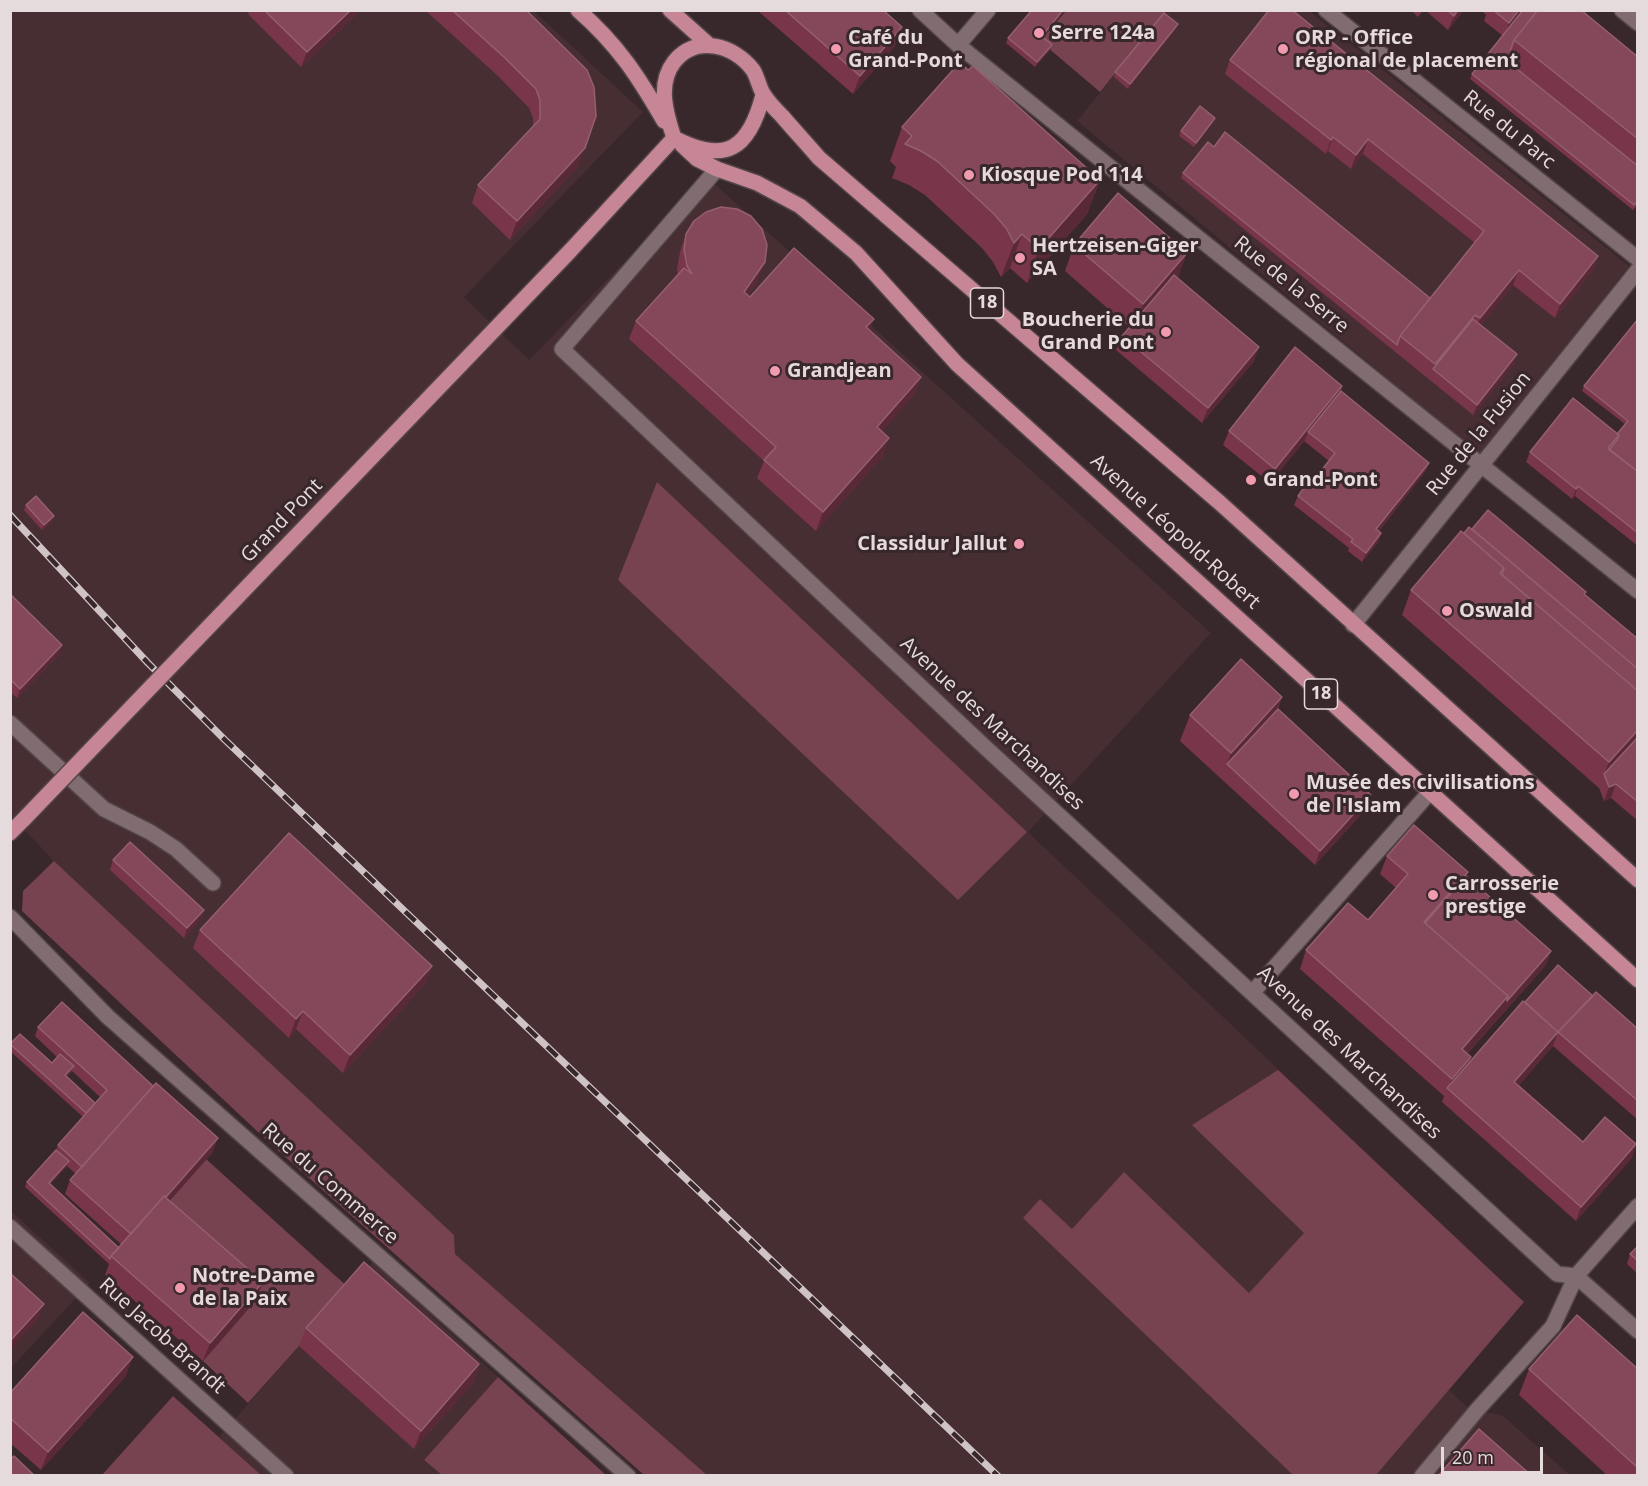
<!DOCTYPE html>
<meta charset="utf-8">
<style>
body{margin:0}
#map{position:relative;width:1648px;height:1486px;overflow:hidden;background:#38272b;font-family:"Open Sans",sans-serif}
canvas{display:block}
.frame{position:absolute;inset:0;border:12px solid #e5dadc;pointer-events:none}
.scale{position:absolute;left:1441px;top:1447px;width:102px;height:27px;box-sizing:border-box;border:3px solid #e5dadc;border-top:0;padding-left:8px;font-size:18px;line-height:21px;white-space:nowrap;color:#e5dadc;-webkit-text-stroke:4px #38272b;paint-order:stroke}
</style>
<div id="map">
<canvas width="1648" height="1486"></canvas>
<div class="frame"></div>
<div class="scale">20 m</div>
</div>
<script>
const ctx = document.querySelector('canvas').getContext('2d');
ctx.lineJoin = 'round';
function fill(path, color) { ctx.fillStyle = color; ctx.fill(path, 'evenodd'); }
function strokePath(path, color, width, dash) { ctx.strokeStyle = color; ctx.lineWidth = width; ctx.lineCap = dash ? 'butt' : 'round'; ctx.setLineDash(dash || []); ctx.stroke(path); }
function label(font, color, halo, rows, align = 'center') {
  ctx.font = font + ' "Open Sans",sans-serif'; ctx.lineWidth = 6; ctx.setLineDash([]); ctx.textBaseline = 'middle'; ctx.strokeStyle = halo; ctx.fillStyle = color; for (const [text, x, y, turn = 0] of rows) {
    ctx.save(); ctx.translate(x, y); ctx.rotate((+turn || 0) * Math.PI / 180); ctx.textAlign = isNaN(turn) ? turn : align; if (halo) ctx.strokeText(text, 0, 0); ctx.fillText(text, 0, 0); ctx.restore();
  }
}
fill(new Path2D(`
 M11,11h523l109,101 -179,185 65,63 178,-183 504,456 -183,199 496,470 -75,88 21,20 32,5 68,60h-863l-252,-221 -1,-19 -400,-374 -43,-45z
 M1166,11h143l320,255 -150,188 -402,-333z
 M11,1211l79,72 -79,85z
 M373,1262l125,115 -74,83 18,15h-181l-42,-38z`), '#462e33');
fill(new Path2D(`
 M1066,11h100l-66,81 -60,-51z
 M657,482l370,350 -69,68 -340,-320z
 M54,861l400,374 1,19 252,221h-63l-371,-329 -251,-235 1,-20z
 M1278,1070l246,232 -148,173h-83l-270,-257 17,-19 32,30 52,-57 125,121 55,-60 -112,-108z
 M206,1159l144,130 -102,114 -45,-42 53,-61 -98,-86z
 M498,1377l108,98h-164l-18,-15z
 M173,1396l88,79h-159z`), '#774350');
const service = new Path2D(`
 M10,723l94,86 46,23 26,17 37,34`);
const minor = new Path2D(`
 M920,10l38,35 680,546
 M1326,10l312,249
 M1622,10l16,13
 M958,45l30,-35
 M717,169l-155,180 425,400 570,525 19,2
 M1353,625l285,-355
 M10,917l98,100 520,459
 M1252,993l178,-201
 M10,1227l276,249
 M1576,1276l62,55
 M1422,1476l55,-66 76,-84 23,-50 62,-70`);
const primary = new Path2D(`
 M578,10c40,35 60,66 86,111
 M670,10l38,34
 M763,95c-14,54 -37,70 -89,43 -8,-24 -17,-54 0,-76 22,-28 60,-17 79,8 5,8 6,18 11,25 5,8 12,15 18,21 12,14 25,28 37,42l401,345 418,377
 M682,145l15,14 20,10 40,14 43,23 56,47 101,111 681,616
 M570,251l104,-113
 M10,833l14,-14`);
strokePath(service, '#524547', 18);
strokePath(minor, '#524547', 18);
strokePath(primary, '#524547', 18);
strokePath(service, '#816d71', 15);
strokePath(minor, '#816d71', 15);
strokePath(primary, '#c78696', 15);
const rail = new Path2D(`
 M10,515l138,148 76,76 774,737`);
strokePath(rail, '#cfc3c5', 7);
strokePath(rail, '#38272b', 4.5, [14]);
const primaryBridge = new Path2D(`
 M24,819l546,-568`);
strokePath(primaryBridge, '#524547', 18, []);
strokePath(primaryBridge, '#c78696', 15);
fill(new Path2D(`
 M249,10h112l-60,57 -53,-53z
 M425,10h101l52,156 -68,74 -38,-37 6,-18 55,-58v-9l-4,-10 -31,-32z
 M757,10h126l12,36 -42,48z
 M1066,10l-23,27 7,13 -15,17 -29,-24 2,-5z
 M1411,10h12l-5,7z
 M1425,10h39l-16,20z
 M1481,10h100l57,47v147l-5,6 -163,-131 2,-5 31,-38 -19,-15 2,-6z
 M1176,29l-48,60 -14,-12 1,-5z
 M1230,60l368,196 -5,14 -38,48 -42,-33 -32,40 33,39 -41,51 -292,-237 2,-5 247,125 45,-55 -112,-89 -12,15 -23,-18 -2,3 -101,-80z
 M1213,122l-19,25 -15,-11 2,-5z
 M902,127l198,53 -13,34 -60,69 -17,-15 -9,9 -8,-15 -11,-14 -29,-27 -28,-26 -16,-10 -17,-7 4,-11 -6,-6z
 M686,234l72,46 -10,15 2,2 119,33 52,47 -7,18 -32,36 1,25 -67,75 -59,-53 7,-17 -135,-122 7,-18 42,-47 -1,-5 3,-17z
 M1074,245l104,33 76,83 -52,62 -86,-73 6,-14 7,-9 -64,-56z
 M1638,319v227l-63,-50 -3,3 -46,-37 4,-10 87,-18 8,-10 -43,-33 2,-5z
 M1342,386l-1,5 88,72 -4,9 -46,59 2,2 -3,9 -16,20 -14,-11 1,-3 -55,-43 4,-9 16,-16 15,-19 -25,-20 1,-1 -35,43 -47,-38 6,-14z
 M26,505l27,16 -11,9 -18,-20z
 M1472,529l113,66 53,44v182l-27,-23 -7,3 -5,-13 -197,-173 9,-25z
 M10,594l49,61 -42,43 -7,-6z
 M1282,697l-4,12 88,100 -51,56 -135,-124 10,-26z
 M1387,856l79,20 85,75 -5,14 -79,89 4,3 -2,5 56,-60 68,-6 45,33v91l-85,-74 -34,39 64,57 53,2 -5,15 -55,62 -134,-119 2,-6 -144,-127 6,-19 62,-30 28,-32 -16,-14z
 M113,860l91,50 -4,10 -16,18 -74,-68z
 M200,930l232,36 -7,18 -82,89 -47,-44 -7,9 -96,-90z
 M38,1027l175,125 -43,48 86,100 -53,61 -98,-86 4,-11 -84,-77 2,-5 29,-32 2,-5 25,-28 -73,-66v-7l42,19 5,-6 -22,-21zM72,1071l28,26 -5,6 -29,-26zM67,1166l9,8 -6,6 -5,14 57,51 -3,3 -69,-64z
 M1638,1246v28l-11,-10 3,-10z
 M306,1328l173,36 -6,19 -59,66 -115,-103z
 M1529,1369h109v107h-30l-89,-81z
 M126,1376l-85,94 -31,-27v-50z`), '#79364a');
fill(new Path2D(`
 M351,10h10l-60,57 6,-15z
 M1063,10h3l-26,31 2,-5z
 M1458,10h6l-16,20 6,-14z
 M1519,10h4l-19,27 5,-14z
 M1178,24l-2,5 -48,60 2,-5z
 M902,27l-7,19 -42,48 7,-18z
 M1052,45l-2,5 -15,17 2,-5z
 M1215,118l-2,4 -19,25 2,-4z
 M1333,137l-5,14 -2,3 5,-14z
 M1368,139l-5,15 -12,15 5,-14z
 M585,148l-7,18 -68,74 7,-19z
 M1100,180l-13,34 -60,69 12,-34z
 M1022,234l-12,34 -9,9 13,-34z
 M1187,253l-9,25 -45,52 10,-26z
 M1598,256l-5,14 -38,48 5,-14z
 M765,262l-7,18 -21,31 7,-19z
 M1519,270l-6,15 -38,48 5,-15z
 M1475,315l-5,14 -37,40 2,-5z
 M874,319l-7,19 -1,-11z
 M1259,347l-5,14 -52,62 6,-15z
 M1517,354l-3,10 -41,51 4,-10z
 M921,377l-7,18 -44,50 7,-18z
 M1342,386l-5,15 -29,31 -3,8 -35,43 5,-14z
 M889,438l-6,18 -67,75 7,-19z
 M1429,463l-4,9 -52,66 3,-9z
 M1578,486l-3,10 -3,3 4,-10z
 M54,516l-1,5 -11,9 2,-5z
 M1381,533l-3,9 -16,20 4,-9z
 M62,645l-3,10 -42,43 3,-9z
 M1282,697l-10,26 -45,41 4,-11z
 M1638,730v14l-34,30 5,-12z
 M1616,784l-5,14 -7,3 5,-14z
 M1371,795l-5,14 -51,56 5,-14z
 M1468,872l-7,19 -35,38 -2,-7z
 M204,910l-4,10 -16,18 3,-10z
 M1551,951l-5,14 -91,102 7,-18 46,-53z
 M432,966l-7,18 -82,89 7,-18z
 M303,1011l-7,18 -7,9 7,-19z
 M1558,1032l-5,14 -44,50 5,-14z
 M1471,1057l-7,19 -16,13 4,-10z
 M74,1066l-2,4 -9,10 2,-5z
 M218,1138l-5,14 -86,97 5,-14z
 M1636,1144l-5,15 -55,62 5,-14z
 M69,1161l-2,5 -20,22 2,-5z
 M263,1282l-7,18 -53,61 7,-18z
 M44,1304l-5,14 -29,32v-9z
 M133,1357l-7,19 -85,94 7,-18z
 M479,1364l-6,19 -59,66 7,-18z`), '#5a2937');
const building = new Path2D(`
 M264,10h87l-44,42z
 M452,10h74l61,60 7,17 2,29 -11,32 -68,73 -39,-36 62,-66v-19l-4,-11 -31,-31z
 M785,10h98l19,17 -42,49z
 M1032,10h31l-21,26 10,9 -15,17 -29,-24z
 M1269,10h23l306,246 -38,48 -41,-34 -39,48 -5,-3 -40,49 -35,-28 84,-105 -116,-92 -12,16 -23,-18 -2,3 -101,-80z
 M1447,10h11l-4,6z
 M1493,10h26l-10,13z
 M1523,10h15l-24,30 -7,21 131,105v35l-4,4 -162,-131z
 M1538,10h43l57,47v82l-124,-99z
 M1164,13l14,11 -48,60 -15,-12z
 M960,62l8,8 5,-4 127,114 -61,69 -17,-15 -8,9 -8,-15 -12,-14 -29,-27 -28,-26 -16,-10 -16,-7 7,-8 -10,-9z
 M1200,106l15,12 -19,25 -15,-12z
 M1225,132l205,166 -30,38 -3,9 -214,-172 25,-31 6,5z
 M1118,193l69,60 -44,51 -69,-59z
 M721,207l16,2 14,7 11,13 5,16 -2,17 -21,30 6,5 44,-49 80,71 -8,8 55,50 -44,50 12,11 -66,74 -59,-52 12,-13 -140,-126 48,-53 8,6 -5,-8 -3,-16 2,-16 8,-13 12,-9z
 M1174,275l85,72 -51,61 -86,-72z
 M1473,319l44,35 -40,51 -44,-36z
 M1638,319v152h-1l-28,-21 8,-10 2,-5 -2,-1 11,-13 -44,-35z
 M1295,347l47,39 -67,83 -46,-38z
 M1341,391l88,72 -53,66 5,4 -15,20 -15,-11 2,-3 -55,-43 13,-18 3,2 21,-27 -27,-21z
 M1573,398l46,37 -11,13 29,23h1v62l-60,-47 -2,3 -46,-37z
 M36,496l18,20 -10,9 -18,-20z
 M1488,510l98,82 -2,2 54,45v30l-166,-140z
 M1469,527l169,142v22l-136,-116 2,-7 -40,-35z
 M1461,531l43,37 -4,5 138,118v39l-29,32 -198,-172z
 M10,594l52,51 -42,44 -10,-10z
 M1241,659l41,38 -51,56 -41,-38z
 M1278,709l93,86 -51,56 -93,-87z
 M1638,737v65l-22,-18 -7,3 -5,-13z
 M1414,825l54,47 -44,50 84,74 -46,53 9,8 -19,22 -146,-129 42,-47 20,17 40,-46 -21,-18z
 M289,833l143,133 -82,89 -47,-44 -7,8 -96,-89z
 M130,842l74,68 -17,18 -74,-68z
 M1466,876l85,75 -44,50 1,-5 -83,-73z
 M1558,965l35,31 -35,36 -33,-30z
 M1596,992l42,37v72l-80,-69z
 M1523,1001l35,31 -44,50 69,60 22,-25 31,27 -55,63 -134,-119z
 M62,1002l91,84 -71,81 -24,-22 49,-55 -69,-63z
 M20,1034l32,29 8,-9 14,12 -9,9 30,28 -9,10 -76,-69z
 M156,1083l62,55 -52,59 -2,-1 -33,38 -61,-54z
 M56,1150l13,11 -20,22 70,65 -8,8 -1,3 -83,-77z
 M164,1196l99,86 -53,61 -99,-87z
 M1638,1246v15l-8,-7z
 M364,1262l115,102 -58,67 -115,-103z
 M10,1273l34,31 -34,37z
 M83,1312l50,45 -85,95 -38,-34v-25z
 M1577,1315l61,54v99l-109,-99z
 M1479,1429l53,47h-94z
 M14,1456l21,20h-25v-16z`);
fill(building, '#85485a');
strokePath(building, '#945f6e', 1.5);
for (const [x, y, r, color] of [
 [1039,33,6,"#f29aaf"],
 [836,49,6,"#f29aaf"],
 [1283,49,6,"#f29aaf"],
 [969,175,6,"#f29aaf"],
 [1020,258,6,"#f29aaf"],
 [1166,332,6,"#f29aaf"],
 [775,371,6,"#f29aaf"],
 [1251,480,6,"#f29aaf"],
 [1019,544,6,"#f29aaf"],
 [1447,611,6,"#f29aaf"],
 [1294,794,6,"#f29aaf"],
 [1433,895,6,"#f29aaf"],
 [180,1288,6,"#f29aaf"]
]) { const dot = new Path2D(); dot.arc(x, y, r, 0, 2 * Math.PI); ctx.fillStyle = color; ctx.fill(dot); strokePath(dot, '#38272b', 2); }
for (const [x, y, w] of [
 [987,303,33],
 [1321,694,33]
]) { const box = new Path2D(); box.roundRect(x - w / 2, y - 15, w, 30, 4.5); ctx.fillStyle = '#38272b'; ctx.fill(box); strokePath(box, '#e5dadc', 1.5); }
label('bold 18px', '#e5dadc', null, [
 ["18",987,303],
 ["18",1321,694]
]);
label('bold 20px', '#e5dadc', '#38272b', [
 ["Serre 124a",1051,33],
 ["Café du",848,38],
 ["Grand-Pont",848,61],
 ["ORP - Office",1295,38],
 ["régional de placement",1295,61],
 ["Kiosque Pod 114",981,175],
 ["Hertzeisen-Giger",1032,246],
 ["SA",1032,269],
 ["Boucherie du",1154,320,"right"],
 ["Grand Pont",1154,343,"right"],
 ["Grandjean",787,371],
 ["Grand-Pont",1263,480],
 ["Classidur Jallut",1007,544,"right"],
 ["Oswald",1459,611],
 ["Musée des civilisations",1306,783],
 ["de l'Islam",1306,806],
 ["Carrosserie",1445,884],
 ["prestige",1445,907],
 ["Notre-Dame",192,1276],
 ["de la Paix",192,1299]
], 'left');
label('20px', '#e5dadc', '#38272b', [
 ["Rue du Parc",1509,130,39],
 ["Rue de la Serre",1291,285,39],
 ["Rue de la Fusion",1479,434,-51],
 ["Grand Pont",282,521,-46],
 ["Avenue Léopold-Robert",1175,532,42],
 ["Avenue des Marchandises",992,724,43],
 ["Avenue des Marchandises",1349,1053,43],
 ["Rue du Commerce",330,1184,41],
 ["Rue Jacob-Brandt",162,1336,42]
]);
</script>
